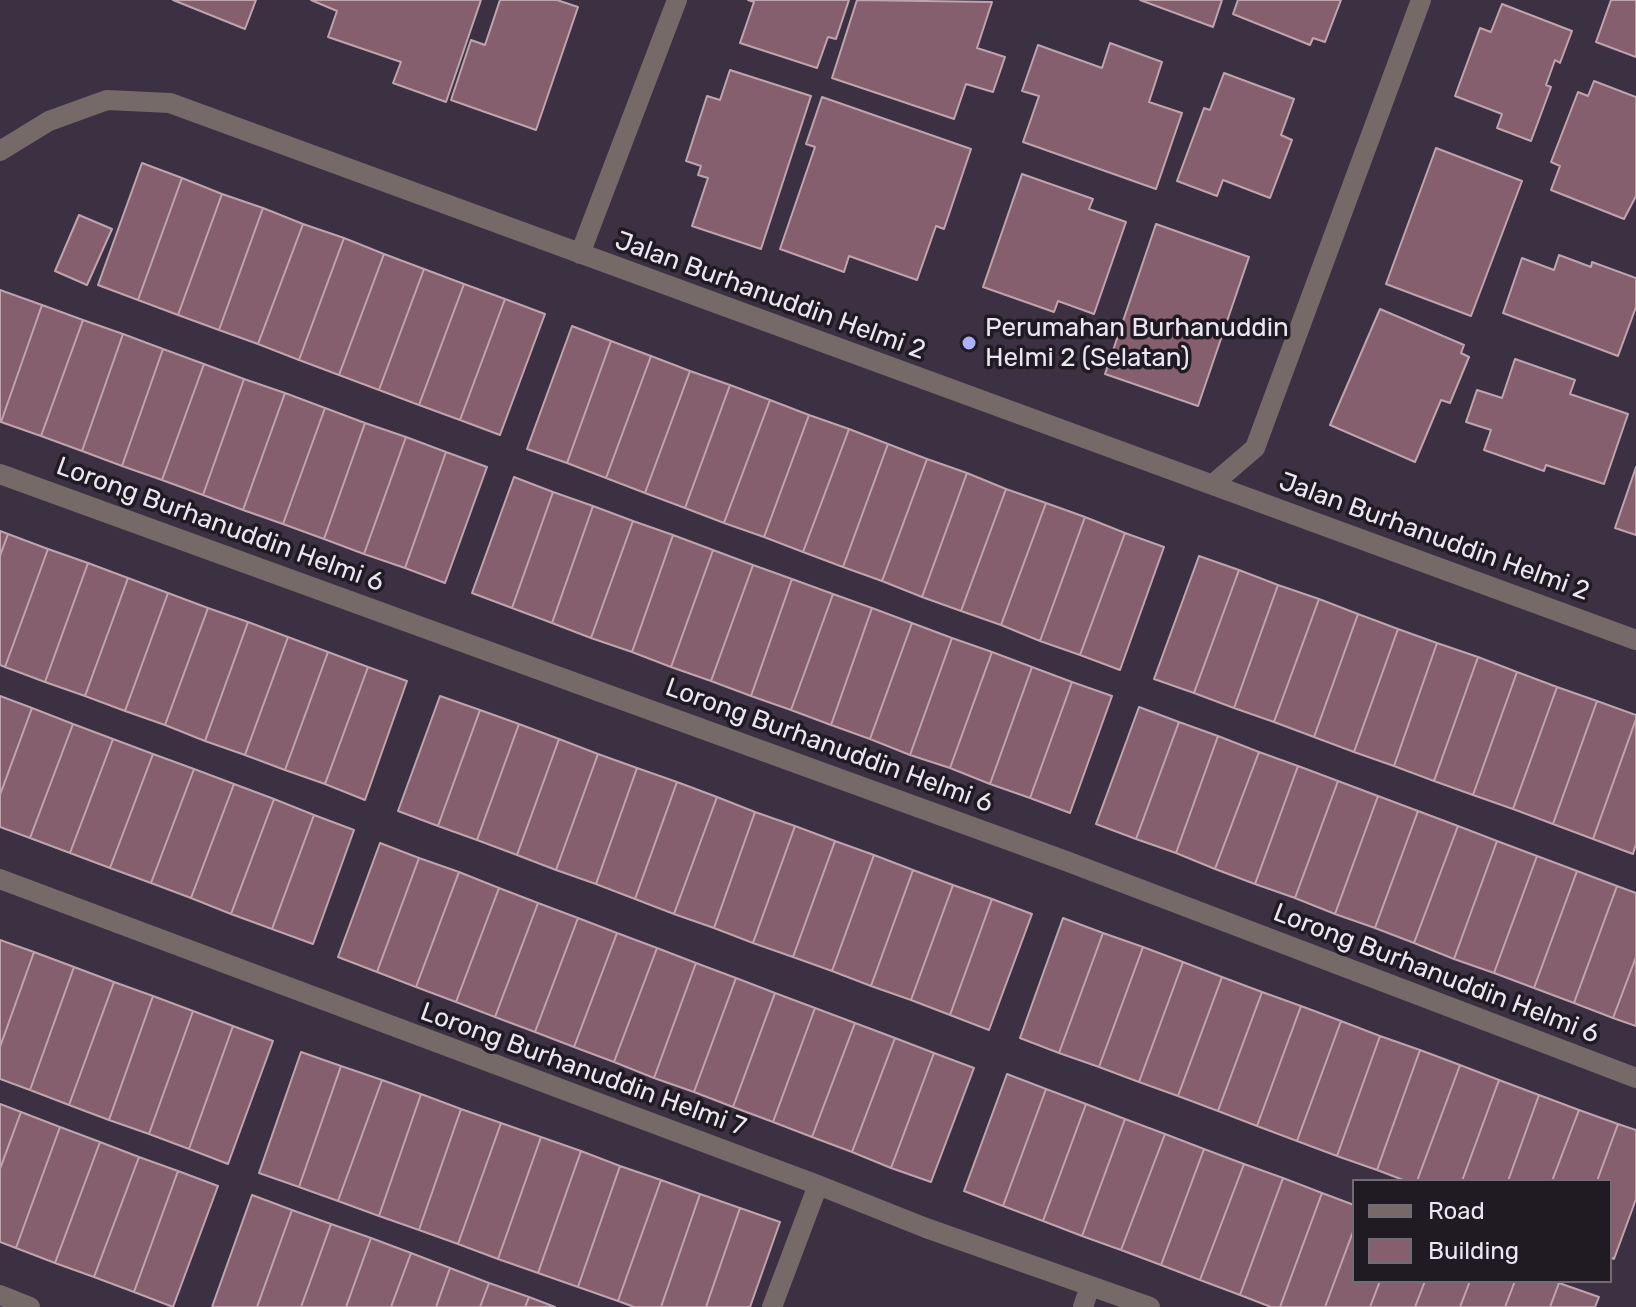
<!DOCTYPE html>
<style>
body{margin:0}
#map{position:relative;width:1636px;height:1307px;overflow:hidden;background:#3b3143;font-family:Rubik,sans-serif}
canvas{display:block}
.legend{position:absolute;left:1352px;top:1179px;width:260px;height:104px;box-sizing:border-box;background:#201b23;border:2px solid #726c76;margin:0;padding:10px 14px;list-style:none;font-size:24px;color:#ece6f2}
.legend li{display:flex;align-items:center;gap:16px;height:40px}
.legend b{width:40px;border:2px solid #726c76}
</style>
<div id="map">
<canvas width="1636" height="1307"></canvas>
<ul class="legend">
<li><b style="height:10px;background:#766a69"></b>Road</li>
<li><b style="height:22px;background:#865f6e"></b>Building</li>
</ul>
</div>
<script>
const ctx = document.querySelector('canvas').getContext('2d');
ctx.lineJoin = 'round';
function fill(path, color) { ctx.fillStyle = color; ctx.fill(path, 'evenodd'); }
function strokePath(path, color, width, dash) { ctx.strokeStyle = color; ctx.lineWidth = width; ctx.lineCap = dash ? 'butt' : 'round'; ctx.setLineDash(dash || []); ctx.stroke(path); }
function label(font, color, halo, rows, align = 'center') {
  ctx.font = font + ' Rubik,sans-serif'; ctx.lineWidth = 7; ctx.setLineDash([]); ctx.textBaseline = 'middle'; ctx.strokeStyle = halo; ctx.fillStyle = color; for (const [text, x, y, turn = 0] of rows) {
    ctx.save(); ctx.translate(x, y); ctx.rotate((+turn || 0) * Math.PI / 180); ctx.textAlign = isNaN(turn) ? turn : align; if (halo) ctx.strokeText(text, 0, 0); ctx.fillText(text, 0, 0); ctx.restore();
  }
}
const building = new Path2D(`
 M173,0h83l-11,29z
 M311,0h170l-35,102 -53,-19 8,-21 -73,-25 9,-26z
 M500,0h57l21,7 -42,123 -85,-30 20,-60 14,5z
 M748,0h101l-13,39 -8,-2 -11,31 -77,-25 14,-41z
 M857,0l135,2 -15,46 28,9 -12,35 -27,-8 -12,35 -122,-41z
 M1140,0h82l-9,27z
 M1238,0h103l-16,42 -12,-4 -3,7 -77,-31z
 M1611,0h25v57l-40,-15z
 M1502,4l70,27 -12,32 -5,-3 -9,25 5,2 -20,54 -34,-13 5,-14 -47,-18 25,-68 11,4z
 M1110,43l52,19 -13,40 33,11 -26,76 -133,-47 16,-46 -17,-5 16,-46 64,23z
 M730,70l81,26 -50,153 -69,-23 16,-48 -10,-3 3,-9 -15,-5 21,-65 13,4z
 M1224,73l70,26 -13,36 11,5 -22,58 -47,-18 -6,16 -40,-15 27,-73 6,2z
 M1594,81l42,16v99l-12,23 -73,-29 9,-24 -9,-4 27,-70 10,4z
 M822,97l149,52 -27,80 -8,-3 -19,54 -68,-24 -5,16 -64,-23 35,-102 -9,-3z
 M1436,148l86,33 -51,135 -85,-32z
 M142,163l40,15 -44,122 -40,-15z
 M1022,174l71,25 -4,10 37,13 -32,92 -36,-13 -4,11 -71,-25z
 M182,178l40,16 -44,121 -40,-15z
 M222,194l41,14 -44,122 -41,-15z
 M263,208l40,16 -45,120 -39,-14z
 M79,215l33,14 -25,56 -32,-14z
 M303,224l41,14 -45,122 -41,-16z
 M1156,224l93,33 -51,149 -93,-32z
 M344,238l40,16 -45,121 -40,-15z
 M384,254l40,15 -45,121 -40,-15z
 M1559,255l32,12 1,-5 44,16v29l-18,49 -115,-43 19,-55 32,12z
 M424,269l40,15 -45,121 -40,-15z
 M464,284l41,15 -45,121 -41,-15z
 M0,290l42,15 -41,117 -1,-1z
 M505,299l40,15 -45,121 -40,-15z
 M42,305l41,15 -42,116 -40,-14z
 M1380,309l84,36 -3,8 8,4 -19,46 -9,-3 -26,62 -85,-37z
 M83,320l40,14 -41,117 -41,-15z
 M572,326l39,15 -44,122 -40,-14z
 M123,334l40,15 -41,117 -40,-15z
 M611,341l40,15 -45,122 -39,-15z
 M163,349l41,15 -42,116 -40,-14z
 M651,356l39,15 -45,122 -39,-15z
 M1515,359l60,21 -5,14 58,20 -24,70 -58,-19 -2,6 -60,-21 7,-20 -25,-8 11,-32 25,8z
 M204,364l40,15 -41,116 -41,-15z
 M690,371l40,14 -45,123 -40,-15z
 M244,379l41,14 -42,117 -40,-15z
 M730,385l40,15 -46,123 -39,-15z
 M285,393l40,15 -42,116 -40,-14z
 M770,400l39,15 -45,122 -40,-14z
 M325,408l40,15 -41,116 -41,-15z
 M809,415l40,14 -46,123 -39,-15z
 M365,423l41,14 -42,117 -40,-15z
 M849,429l39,15 -45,123 -40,-15z
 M406,437l40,15 -41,116 -41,-14z
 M888,444l39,15 -45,122 -39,-14z
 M446,452l41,15 -42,116 -40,-15z
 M927,459l40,14 -45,124 -40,-16z
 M1636,467v68l-21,-7z
 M967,473l39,16 -45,122 -39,-14z
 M514,477l39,15 -41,116 -40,-15z
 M1006,489l40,14 -45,122 -40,-14z
 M553,492l40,14 -41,117 -40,-15z
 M1046,503l39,14 -45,124 -39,-16z
 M593,506l40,15 -42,117 -39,-15z
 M1085,517l40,16 -45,122 -40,-14z
 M633,521l40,14 -41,117 -41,-14z
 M0,531l8,3 -8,22z
 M1125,533l39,14 -44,123 -40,-15z
 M8,534l40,15 -43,118 -5,-2v-109z
 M673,535l40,15 -42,117 -39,-15z
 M48,549l40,14 -43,119 -40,-15z
 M713,550l40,15 -42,116 -40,-14z
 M1199,556l40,14 -45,123 -40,-14z
 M88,563l40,15 -43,118 -40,-14z
 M753,565l39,14 -41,117 -40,-15z
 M1239,570l39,15 -44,123 -40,-15z
 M128,578l40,15 -43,118 -40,-15z
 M792,579l41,15 -42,116 -40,-14z
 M1278,585l41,14 -45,123 -40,-14z
 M168,593l40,15 -43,117 -40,-14z
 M833,594l39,14 -41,117 -40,-15z
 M1319,599l39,15 -44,123 -40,-15z
 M208,608l40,14 -43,119 -40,-16z
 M872,608l40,15 -42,116 -39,-14z
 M1358,614l40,15 -44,123 -40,-15z
 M248,622l40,15 -43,118 -40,-14z
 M912,623l40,15 -42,117 -40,-16z
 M1398,629l39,14 -43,123 -40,-14z
 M288,637l40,15 -43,118 -40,-15z
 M952,638l40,14 -42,116 -40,-13z
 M1437,643l41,14 -44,124 -40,-15z
 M328,652l40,15 -43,117 -40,-14z
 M992,652l40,15 -42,117 -40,-16z
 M1478,657l39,15 -44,123 -39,-14z
 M368,667l39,14 -42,119 -40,-16z
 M1032,667l40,15 -42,116 -40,-14z
 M1517,672l40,15 -44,122 -40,-14z
 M1072,682l40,14 -42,117 -40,-15z
 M1557,687l40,14 -44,123 -40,-15z
 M0,696l32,12 -32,87z
 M440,696l40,14 -42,116 -40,-15z
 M1597,701l39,14v4l-43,120 -40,-15z
 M1139,707l40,15 -43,117 -40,-15z
 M32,708l41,16 -43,114 -30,-11v-32z
 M480,710l39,14 -42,116 -39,-14z
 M1636,719v125l-3,10 -40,-15z
 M1179,722l39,14 -42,117 -40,-14z
 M73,724l40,15 -43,114 -40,-15z
 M519,724l40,15 -42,116 -40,-15z
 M1218,736l41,16 -44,117 -39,-16z
 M113,739l40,15 -43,114 -40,-15z
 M559,739l39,15 -42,116 -39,-15z
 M1259,752l39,14 -43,118 -40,-15z
 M153,754l41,15 -43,114 -41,-15z
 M598,754l39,14 -41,116 -40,-14z
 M1298,766l40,15 -43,117 -40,-14z
 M637,768l40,14 -42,117 -39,-15z
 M194,769l40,15 -43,114 -40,-15z
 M1338,781l40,15 -43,118 -40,-16z
 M677,782l40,15 -43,117 -39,-15z
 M234,784l40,15 -43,115 -40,-16z
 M1378,796l40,15 -43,117 -40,-14z
 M717,797l38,15 -41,116 -40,-14z
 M274,799l40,16 -42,114 -41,-15z
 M1418,811l40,15 -44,117 -39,-15z
 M755,812l40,14 -42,117 -39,-15z
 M314,815l40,15 -41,114 -41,-15z
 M795,826l40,15 -42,116 -40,-14z
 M1458,826l39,15 -43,118 -40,-16z
 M835,841l39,14 -42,116 -39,-14z
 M1497,841l40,15 -43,117 -40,-14z
 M380,843l39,15 -42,114 -39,-15z
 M874,855l39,15 -42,116 -39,-15z
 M1537,856l40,15 -43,117 -40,-15z
 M419,858l40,14 -43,115 -39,-15z
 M913,870l40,15 -42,115 -40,-14z
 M1577,871l40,15 -43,117 -40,-15z
 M459,872l40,16 -43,114 -40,-15z
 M953,885l39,14 -42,116 -39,-15z
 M1617,886l19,7v64l-23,61 -39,-15z
 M499,888l39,15 -43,114 -39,-15z
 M992,899l40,15 -43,116 -39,-15z
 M538,903l40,15 -43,114 -40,-15z
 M578,918l39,15 -43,114 -39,-15z
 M1063,918l40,15 -44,120 -39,-15z
 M617,933l40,15 -43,114 -40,-15z
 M1103,933l40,14 -44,120 -40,-14z
 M0,940l34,12 -34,95z
 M1143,947l40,15 -44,120 -40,-15z
 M657,948l39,15 -42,115 -40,-16z
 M34,952l40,15 -44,123 -30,-11v-32z
 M1636,957v69l-23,-8z
 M1183,962l39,15 -44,119 -39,-14z
 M696,963l40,15 -42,114 -40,-14z
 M74,967l40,15 -45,123 -39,-15z
 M1222,977l40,15 -44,119 -40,-15z
 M736,978l39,15 -42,114 -39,-15z
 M114,982l39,14 -44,124 -40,-15z
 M1262,992l39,14 -44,120 -39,-15z
 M775,993l40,15 -42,114 -40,-15z
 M153,996l40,15 -44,123 -40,-14z
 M1301,1006l40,15 -44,120 -40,-15z
 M815,1008l40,15 -43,114 -39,-15z
 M193,1011l40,15 -44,123 -40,-15z
 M1341,1021l39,15 -43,120 -40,-15z
 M855,1023l40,15 -43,114 -40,-15z
 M233,1026l40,15 -45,123 -39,-15z
 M1380,1036l40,14 -43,120 -40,-14z
 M895,1038l39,15 -43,115 -39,-16z
 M1420,1050l40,15 -43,116h-11l-29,-11z
 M301,1052l40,14 -42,121 -40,-14z
 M934,1053l40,15 -43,114 -40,-14z
 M1460,1065l39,15 -37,101h-45z
 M341,1066l41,14 -44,121 -39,-14z
 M1007,1074l39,15 -43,117 -39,-15z
 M382,1080l39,14 -42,122 -41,-15z
 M1499,1080l40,15 -31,86h-46z
 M1046,1089l40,15 -43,117 -40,-15z
 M421,1094l40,15 -42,121 -40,-14z
 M1539,1095l40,15 -27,71h-44z
 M0,1104l21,8 -21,57z
 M1086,1104l39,15 -43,117 -39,-15z
 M461,1109l40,14 -43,121 -39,-14z
 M1579,1110l39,14 -21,57h-45z
 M21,1112l39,15 -44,121 -16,-6v-73z
 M1125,1119l40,15 -44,116 -39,-14z
 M501,1123l40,14 -43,122 -40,-15z
 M1618,1124l18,6v69l-22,60 -4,-2v-76h-13z
 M60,1127l40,15 -45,121 -39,-15z
 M1165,1134l39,15 -43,116 -40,-15z
 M541,1137l40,14 -43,122 -40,-14z
 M100,1142l39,15 -45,120 -39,-14z
 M1204,1149l40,15 -44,116 -39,-15z
 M581,1151l39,15 -42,121 -40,-14z
 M139,1157l39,14 -44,121 -40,-15z
 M1244,1164l39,14 -43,117 -40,-15z
 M620,1166l41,14 -43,121 -40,-14z
 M178,1171l40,15 -45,121 -39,-15z
 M1283,1178l39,15 -42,114h-9l-31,-12z
 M661,1180l39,14 -39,113h-27l-16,-6z
 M1322,1193l32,12v24l-29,78h-45z
 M700,1194l40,14 -34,99h-45z
 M252,1195l40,15 -35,97h-45z
 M740,1208l40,14 -30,85h-44z
 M292,1210l39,14 -30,83h-44z
 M331,1224l40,14 -25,69h-45z
 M1354,1229v52h26l-10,26h-45z
 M371,1238l40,15 -20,54h-45z
 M411,1253l39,15 -14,39h-45z
 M450,1268l39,15 -9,24h-44z
 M1380,1281h45l-10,26h-45z
 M1425,1281h45l-10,26h-45z
 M1470,1281h45l-10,26h-45z
 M1515,1281h40l4,2 -9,24h-45z
 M489,1283l40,14 -4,10h-45z
 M1559,1283l40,14 -4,10h-45z
 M529,1297l26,10h-30z`);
fill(building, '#865f6e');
strokePath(building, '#bfa4ae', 2);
strokePath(new Path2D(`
 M0,151l49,-30 58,-21 63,3 1466,537
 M580,254l97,-254
 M0,474l1066,387 570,217
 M1213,484l42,-36 166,-448
 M0,879l818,306 108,43 224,79
 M0,1295l30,12
 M772,1307l46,-122
 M1083,1307l7,-21`), '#766a69', 20);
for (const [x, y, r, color] of [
 [969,343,8,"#a7b1fc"]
]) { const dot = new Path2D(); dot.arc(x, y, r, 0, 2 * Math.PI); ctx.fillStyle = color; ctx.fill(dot); strokePath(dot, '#201b23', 3); }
label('26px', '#ece6f2', '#201b23', [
 ["Jalan Burhanuddin Helmi 2",770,296,20],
 ["Lorong Burhanuddin Helmi 6",220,525,20],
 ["Jalan Burhanuddin Helmi 2",1434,537,20],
 ["Lorong Burhanuddin Helmi 6",829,746,20],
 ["Lorong Burhanuddin Helmi 6",1436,974,21],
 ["Lorong Burhanuddin Helmi 7",583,1070,20]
]);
label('26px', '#ece6f2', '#201b23', [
 ["Perumahan Burhanuddin",985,328],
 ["Helmi 2 (Selatan)",985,358]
], 'left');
</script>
